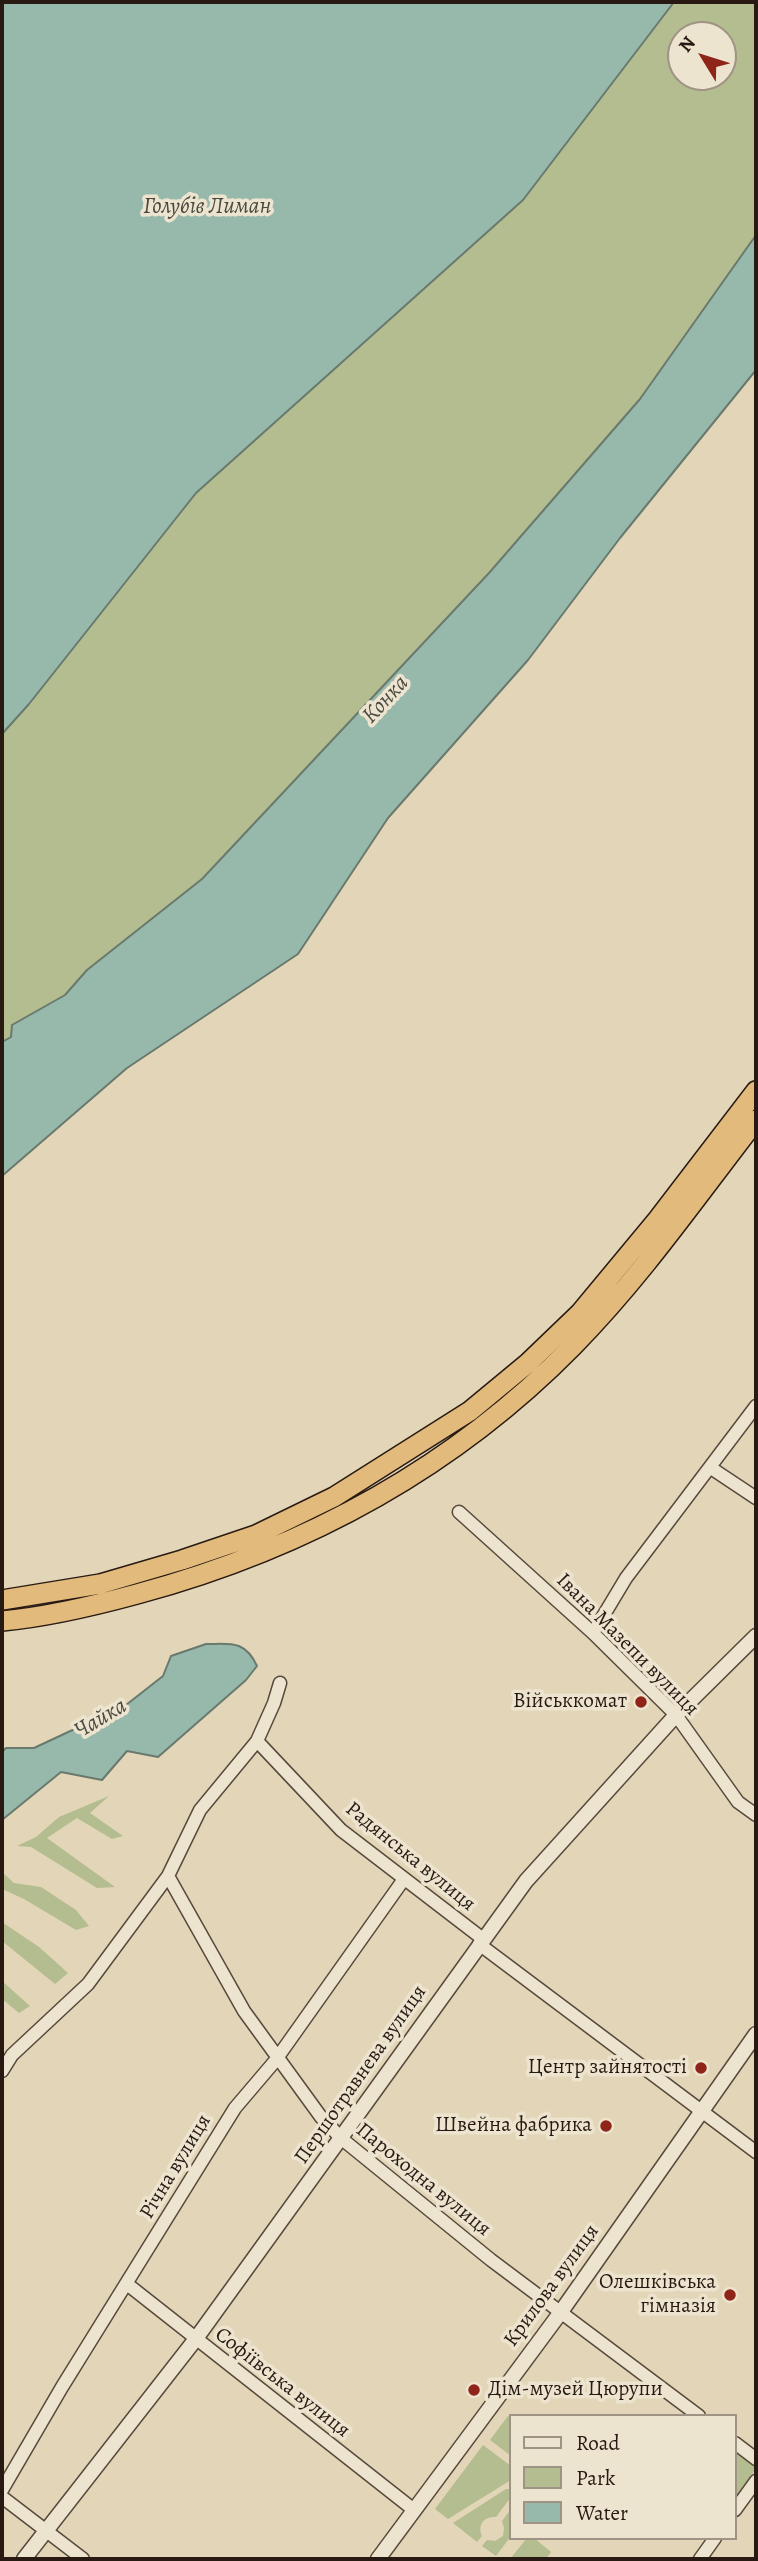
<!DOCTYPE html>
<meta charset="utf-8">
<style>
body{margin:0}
#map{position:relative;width:758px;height:2561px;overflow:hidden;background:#e3d5b7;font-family:Alegreya,serif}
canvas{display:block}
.frame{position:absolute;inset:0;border:4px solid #281a12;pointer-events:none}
.legend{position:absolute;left:509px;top:2414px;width:228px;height:126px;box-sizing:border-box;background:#ede4d0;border:2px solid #9e9384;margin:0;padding:9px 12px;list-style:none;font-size:21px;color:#281a12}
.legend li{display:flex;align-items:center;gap:14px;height:35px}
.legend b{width:35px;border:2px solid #9e9384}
.north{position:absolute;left:667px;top:21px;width:70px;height:70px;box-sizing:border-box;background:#ede4d0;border:2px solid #9e9384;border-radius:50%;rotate:308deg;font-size:19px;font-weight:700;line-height:28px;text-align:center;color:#281a12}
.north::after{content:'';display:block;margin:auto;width:24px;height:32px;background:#8f2418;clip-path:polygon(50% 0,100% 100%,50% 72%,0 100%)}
</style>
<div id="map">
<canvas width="758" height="2561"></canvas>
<div class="frame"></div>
<ul class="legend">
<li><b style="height:9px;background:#ede4d0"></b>Road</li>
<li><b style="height:19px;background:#b3bd8f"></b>Park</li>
<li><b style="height:19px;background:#96b9ab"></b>Water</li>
</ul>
<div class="north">N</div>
</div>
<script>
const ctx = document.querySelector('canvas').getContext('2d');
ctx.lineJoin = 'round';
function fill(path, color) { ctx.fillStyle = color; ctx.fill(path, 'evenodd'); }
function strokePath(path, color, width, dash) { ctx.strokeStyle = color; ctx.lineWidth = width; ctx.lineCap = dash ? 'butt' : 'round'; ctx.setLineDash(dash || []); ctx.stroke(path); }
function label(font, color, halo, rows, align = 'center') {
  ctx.font = font + ' Alegreya,serif'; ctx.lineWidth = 7; ctx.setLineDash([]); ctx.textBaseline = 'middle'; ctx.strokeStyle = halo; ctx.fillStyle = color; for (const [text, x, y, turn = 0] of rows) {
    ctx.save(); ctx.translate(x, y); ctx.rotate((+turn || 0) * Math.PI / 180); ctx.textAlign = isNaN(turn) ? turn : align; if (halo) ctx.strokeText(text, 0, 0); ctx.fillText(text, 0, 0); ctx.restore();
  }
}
fill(new Path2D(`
 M2,2h754v233l-116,164 -151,174 -287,306 -114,91 -23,24 -53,31 -1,12 -9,5zM681,35h42v42h-42z
 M109,1796l-19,17 33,23 -11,3 -35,-21 -30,20 68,49 -18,1 -66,-41 -14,-1 19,-9 23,-20z
 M2,1872l12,11 27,4 35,23 13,16 -13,4 -52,-31 -22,-10z
 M2,1922l37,25 29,26 -13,11 -53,-43z
 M2,1981l28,25 -11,7 -17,-14z
 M508,2416l3,2v38l-21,-16z
 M483,2445l28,21v14l-63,39 -13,-10z
 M735,2449l21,15v5l-21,28z
 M506,2489h5v8l-15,20c-12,-1 -19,8 -14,19l-5,6 -24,-19z
 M511,2509v27l-15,20 -14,-10 5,-6 8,1 8,-5 1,-8 -2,-7z
 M527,2538h7l17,14 -5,7h-36z`), '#b3bd8f');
const water = new Path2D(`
 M2,2h672l-151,198 -327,293 -167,211 -27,30z
 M756,235v135l-136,168 -92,122 -140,158 -90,136 -171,114 -125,108v-134l9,-5 1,-12 53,-30 22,-25 115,-91 287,-306 151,-174z
 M206,1644c25,0 39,-4 51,22l-11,14 -88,77 -31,-6 -25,29 -41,-8 -59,48v-68l4,-4h28l92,-43 37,-29 8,-20z`);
fill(water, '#96b9ab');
strokePath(water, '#6a796e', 2);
const minor = new Path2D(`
 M711,1468l45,30
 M459,1512l134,121 83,82 62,87 18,13
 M593,1633l33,-55 130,-172
 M257,1741l84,89 142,109
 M168,1876l76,135 77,106 21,22 149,121 208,156
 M479,1944l277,208
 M2,2071l10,-16 76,-71 80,-108 32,-66 57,-69 17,-38 6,-20
 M127,2284l287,226
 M735,2443l21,16
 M2,2490l60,-103 173,-279 40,-47 129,-182
 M2,2497l81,62
 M735,2510l21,-29
 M700,2559l15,-21`);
const tertiary = new Path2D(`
 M24,2559l171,-219 331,-459 150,-166 80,-79
 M378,2559l180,-243 198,-282`);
const trunk = new Path2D(`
 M2,1600l98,-16 82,-24 74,-25 78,-38 136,-86 58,-48 52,-50 78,-94 98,-128
 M2,1621c45,-4 91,-15 135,-27 167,-45 314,-124 436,-248 68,-69 124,-150 183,-226`);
strokePath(minor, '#57493b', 15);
strokePath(tertiary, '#57493b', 17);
strokePath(trunk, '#281a12', 22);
strokePath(minor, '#ede4d0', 12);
strokePath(tertiary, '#ede4d0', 14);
strokePath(trunk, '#e2ba7c', 19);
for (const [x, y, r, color] of [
 [641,1702,7,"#8f2418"],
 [701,2068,7,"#8f2418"],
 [606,2126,7,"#8f2418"],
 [730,2295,7,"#8f2418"],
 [474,2390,7,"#8f2418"]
]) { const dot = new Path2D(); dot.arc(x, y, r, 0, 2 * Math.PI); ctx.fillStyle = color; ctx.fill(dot); strokePath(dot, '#ede4d0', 2.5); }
label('21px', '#281a12', '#ede4d0', [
 ["Івана Мазепи вулиця",627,1645,45],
 ["Радянська вулиця",410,1857,39],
 ["Першотравнева вулиця",361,2075,-55],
 ["Річна вулиця",176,2167,-59],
 ["Пароходна вулиця",423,2180,39],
 ["Крилова вулиця",552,2286,-54],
 ["Софіївська вулиця",282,2383,38]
]);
label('21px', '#281a12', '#ede4d0', [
 ["Військкомат",627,1702],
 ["Центр зайнятості",687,2068],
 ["Швейна фабрика",592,2126],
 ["Олешківська",716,2283],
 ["гімназія",716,2307],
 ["Дім-музей Цюрупи",488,2390,"left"]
], 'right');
label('italic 23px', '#494a40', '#ede4d0', [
 ["Голубів Лиман",207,207],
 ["Конка",386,700,-47],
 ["Чайка",101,1719,-31]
]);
</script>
